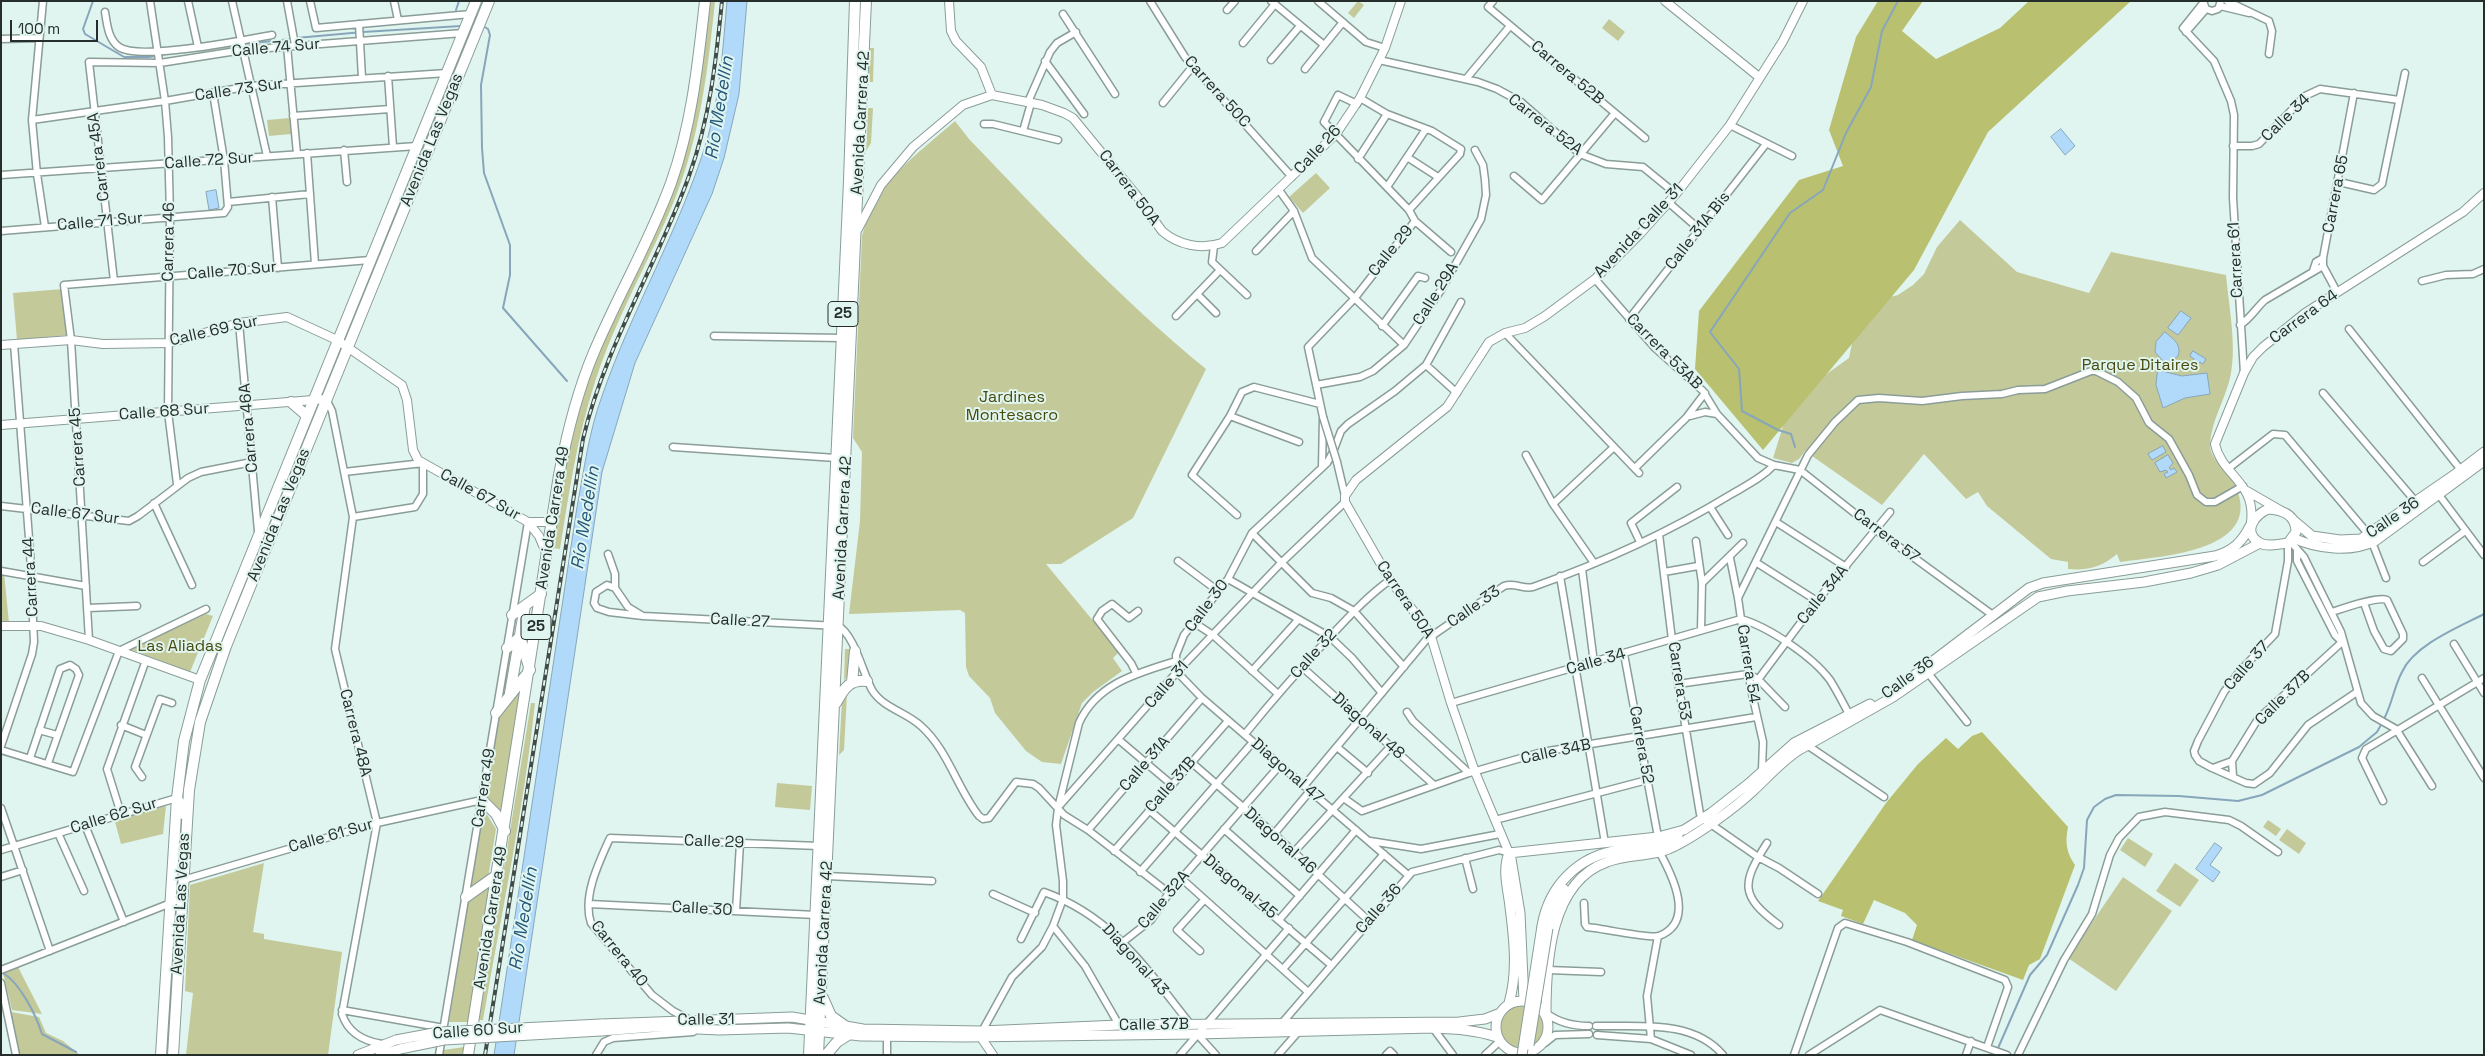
<!DOCTYPE html>
<meta charset="utf-8">
<style>
body{margin:0}
#map{position:relative;width:2485px;height:1056px;overflow:hidden;background:#e0f5ef;font-family:"Space Grotesk",sans-serif}
canvas{display:block}
.frame{position:absolute;inset:0;border:2px solid #262e2b;pointer-events:none}
.scale{position:absolute;left:10px;top:20px;width:88px;height:22px;box-sizing:border-box;border:2px solid #262e2b;border-top:0;padding-left:6px;font-size:15px;line-height:18px;white-space:nowrap;color:#262e2b;-webkit-text-stroke:4px #e0f5ef;paint-order:stroke}
</style>
<div id="map">
<canvas width="2485" height="1056"></canvas>
<div class="frame"></div>
<div class="scale">100 m</div>
</div>
<script>
const ctx = document.querySelector('canvas').getContext('2d');
ctx.lineJoin = 'round';
function fill(path, color) { ctx.fillStyle = color; ctx.fill(path, 'evenodd'); }
function strokePath(path, color, width, dash) { ctx.strokeStyle = color; ctx.lineWidth = width; ctx.lineCap = dash ? 'butt' : 'round'; ctx.setLineDash(dash || []); ctx.stroke(path); }
function label(font, color, halo, rows, align = 'center') {
  ctx.font = font + ' "Space Grotesk",sans-serif'; ctx.lineWidth = 4; ctx.setLineDash([]); ctx.textBaseline = 'middle'; ctx.strokeStyle = halo; ctx.fillStyle = color; for (const [text, x, y, turn = 0] of rows) {
    ctx.save(); ctx.translate(x, y); ctx.rotate((+turn || 0) * Math.PI / 180); ctx.textAlign = isNaN(turn) ? turn : align; if (halo) ctx.strokeText(text, 0, 0); ctx.fillText(text, 0, 0); ctx.restore();
  }
}
fill(new Path2D(`
 M709,1h6c-7,69 -15,136 -41,200 -25,61 -59,118 -79,181 -18,55 -26,111 -35,167l-7,-1c9,-56 15,-113 35,-167 29,-76 74,-147 97,-226 15,-50 19,-102 24,-154z
 M1358,1l6,4 -10,13 -6,-5z
 M1609,19l16,13 -7,9 -16,-13z
 M870,48h4l-1,34h-5z
 M868,108h5l-2,35 -5,8z
 M290,118l1,16 -22,2 -2,-16z
 M955,121l14,18c76,79 151,160 237,230l-73,149 -72,46h-15l73,88 -6,6 9,13 -29,21 -11,11 -21,61 -19,-2 -16,-11 -31,-38 -5,-15 -21,-22 -3,-9 -1,-54 -5,-3 -111,4 11,-93 2,-69 -9,-14 9,-202c14,-54 53,-80 93,-115z
 M1316,173l14,15 -27,25 -14,-16z
 M1960,220l57,52 72,21 22,-41 115,23c3,33 12,76 3,107 -6,21 -17,39 -19,61 -1,17 17,25 23,38 37,70 -70,75 -113,81l-3,-8c-15,13 -30,17 -49,15v-7l-17,-3 -64,-53 -9,-14 -12,7 -42,-45 -42,51 -77,-54 -6,8 -7,4 -19,-5 11,-35 23,-35 42,-30 11,-54 38,-9 15,-10 11,-11 13,-27z
 M63,289l5,46 -51,5 -4,-47z
 M1,573h3l5,50h-8z
 M206,614l7,2 -23,56 -60,-23z
 M514,648l-7,44 -8,9 8,-47z
 M845,649h5l-1,23 -5,10z
 M523,684l-22,132 -16,-18 14,-84z
 M847,694l-3,56 -5,5 3,-55z
 M531,703h4c-11,106 -34,212 -52,317h-4z
 M777,783l35,3 -2,24 -35,-3z
 M166,806l-3,28 -42,10 -7,-26z
 M483,808l13,21 -8,49 -18,13z
 M2268,820l13,9 -5,7 -13,-9z
 M2287,829l19,14 -7,11 -20,-14z
 M2128,838l25,16 -8,13 -25,-17z
 M264,863l-11,69 11,2v5l78,13 -14,103h-142l7,-62 -8,-2 5,-106z
 M2175,863l24,17 -19,27 -24,-16z
 M2123,877l49,34 -56,80 -48,-33z
 M490,885l-21,137h-20l18,-119z
 M18,967l24,47 -30,-4 -9,-37z
 M1501 1027a21 21 0 1 1 42 0a21 21 0 1 1-42 0Z
 M11,1012l28,5 7,16 17,8 17,14h-60z
 M464,1047l-2,8h-19l1,-5z`), '#c4c99a');
fill(new Path2D(`
 M1878,1h45l-21,30 34,28 64,-31 29,-27h102l-143,131 -74,138 -151,180 -68,-81 4,-58 100,-131 44,-14 -14,-36 27,-93z
 M1982,732l86,95c-3,15 -2,25 7,38l-35,94 -11,6 -6,15 -111,-40 5,-15 -12,-12 -31,-13 -11,24 -22,-8 2,-6 -25,-9 68,-98 32,-39 28,-26 12,11 14,-13z`), '#b9c070');
const water = new Path2D(`
 M727,1h20l-8,93 -15,64 -12,36 -77,169 -33,109 -88,583h-20l83,-548c7,-37 12,-76 25,-111 30,-87 78,-167 105,-256 13,-44 16,-93 20,-139z
 M2061,129l14,17 -10,9 -14,-18z
 M216,190l3,18 -10,2 -3,-18z
 M2181,311l10,7 -13,17 -10,-7z
 M2165,332c8,7 17,12 13,24l-8,6 -7,-1 -8,-9 1,-10z
 M2193,351l13,8 -3,5 -3,-2 -3,4 -5,-3 2,-4 -4,-3z
 M2158,370l24,6 25,-3 3,21 -25,4 -22,10 -7,-23z
 M2163,446l3,6 -14,8 -4,-6z
 M2168,455l5,8 -4,5 2,2 3,-2 3,4 -11,6 -2,-4 4,-2 -2,-2 -6,2 -5,-9z
 M2215,843l7,5 -12,17 10,7 -7,10 -17,-13z`);
fill(water, '#b1dafa');
strokePath(water, '#87a6bc', 1);
strokePath(new Path2D(`
 M93,1l-10,28 2,5 39,23h25l23,-4
 M456,10l3,-9
 M483,26l5,3 2,6 -9,50 1,63 2,25 26,72v30l-7,33 64,73
 M296,38l67,-6 98,-6
 M244,44l47,-5
 M1795,447l-4,-13 -13,-4 -36,-19 -3,-42 -29,-37 80,-119 33,-23 23,-57 25,-46 11,-56 16,-30
 M2384,719c8,-15 10,-32 18,-47 12,-27 57,-45 82,-58
 M3,973c17,10 33,42 39,61l34,18
 M1995,1055l35,-80 17,-20 31,-70 6,-17 3,-48 7,-13 11,-8 11,-4 63,1 59,5 24,-6 97,-48 18,-15 5,-9`), '#87a6bc', 2);
const minor = new Path2D(`
 M43,1l-11,119 5,54 8,53
 M150,1l15,100 3,36 2,79 -2,196 9,72
 M188,1l10,46
 M232,1l35,155
 M287,1l8,44
 M310,1l6,27 155,-14
 M394,1l4,19
 M1150,1l35,56 107,120
 M1271,1l53,44
 M1318,1l48,41 19,6
 M1493,1l-5,6 157,131
 M2203,1l3,8 6,2 6,-2 3,-8
 M2227,1l42,20 3,10 -3,23
 M2203,3l-20,25 31,33 17,40 3,14 -1,83 11,175
 M2220,6l29,7
 M1227,10l8,-9
 M105,12c2,12 3,27 14,35 20,14 126,-7 153,-12
 M1063,14l52,80
 M359,24l3,54
 M2186,32l20,-23
 M1,39l38,-1
 M1243,43l32,-39
 M287,46l10,108
 M1271,60l29,-34
 M1379,60l99,22 19,7 24,13 59,52 26,10 37,3 33,27
 M1045,61l39,53
 M1305,69l38,-47
 M388,76l5,71
 M1466,79l44,-53
 M1360,98l27,16 45,17 29,18 -1,5 -51,56
 M1028,102l22,-50 7,-9 19,-11
 M1163,103l30,-37
 M293,116l97,-7
 M32,120l133,-19 86,-15 196,-13
 M984,124h9l65,16
 M1730,125l62,31
 M1023,131l8,-28
 M2233,146h19l7,-2 46,-48 15,-7 79,11
 M344,150l3,32
 M307,153l8,111
 M1407,157l31,20
 M1358,159l29,-45
 M1,175l416,-29
 M1514,176l28,24 73,-87
 M2339,182l35,8 8,-6 23,-111
 M1387,187l39,-58
 M1279,190l15,21 18,47 92,87
 M272,197l6,71
 M228,202l82,-8
 M1668,202l31,27
 M1415,221l36,31
 M1,231l223,-18 4,-6 -4,-47 -11,-67
 M1214,246l-2,16 35,33
 M1256,251l38,-40
 M2313,271l3,-9 7,-4
 M1595,279l60,69 48,43 14,23 41,44 16,7 26,5 76,60 118,86
 M114,281l-25,-219 71,1 83,-13 220,-17
 M2422,281l24,-6 27,-1 11,-5
 M2337,292l-14,-26v-8l31,-165
 M1197,294l19,19
 M1176,316l44,-46
 M1629,319l137,-175
 M239,323l19,208
 M2240,325c11,-7 16,-17 25,-25l58,-34
 M1382,326l36,-50 7,2
 M2349,329l112,141
 M1505,333l134,140
 M714,336l128,2
 M1426,365l31,28
 M1316,385l44,-8 13,-6 31,-26 37,-55 40,-71 5,-24 -1,-15 -2,-15 -8,-15
 M2323,393l93,109
 M326,399l6,12 21,106 -18,132 42,174 -35,191c6,19 21,27 40,30
 M1230,416l69,26
 M1690,416l15,-4 12,2
 M673,447l163,11
 M1526,455l27,49 41,59
 M1337,462l8,34
 M1322,467l1,-50 -15,-70 46,-48 61,-78 -6,-11 -85,-88 14,-27 19,9
 M1635,468l51,-50 19,-25
 M2229,468l44,-34 12,1 84,100
 M344,472l79,-9v31l-8,13 -62,10
 M2439,495l45,60
 M154,503l38,82
 M1553,504l61,-57
 M1,506l128,15 9,-5 50,-38 13,-6 51,-10
 M1710,507l18,28
 M1237,515l-45,-40 38,-59 12,-24 12,-5 66,17
 M1776,522l70,45
 M1252,533l60,60 19,5 23,13 50,56
 M1659,534l16,130 25,150 2,4 56,39 21,11 39,26
 M1696,541l6,42 -1,47
 M2290,541l14,16 37,75 20,71 12,13 23,13 36,57
 M1640,542l-9,-19 46,-36
 M2372,542l14,36
 M2288,543v18l-13,73 -35,37 -16,21 -26,49 -4,10 1,4 4,6 13,7 34,15 8,1 16,-11 38,-48 49,-33
 M2297,551v10l38,74 7,7
 M608,554l7,20v14
 M1730,558l8,40 13,91 12,53 -1,28
 M1178,561l40,30
 M2423,562l42,-31
 M1757,563l60,38
 M1582,569l12,94
 M1,571l85,15
 M1664,572l34,-6
 M1560,576l45,267
 M1228,579l102,58 22,21 30,35
 M1702,583l41,-40
 M607,585l8,3 13,19 15,9 -34,-4 -12,-4 -3,-5 2,-11z
 M1738,598l70,-143 27,-33 23,-22 21,-2 43,3 40,-5 40,-2 16,-4 27,-1 46,-18h5l22,11 18,16 13,25 20,16 20,36 8,20 9,7h9l28,-16
 M88,608l49,-2
 M2332,612c12,-4 46,-16 55,-12l16,34v5l-12,12 -7,-2 -10,-18 -10,-28
 M643,616l195,10c16,8 25,47 34,64 11,18 34,22 49,36 27,24 36,62 58,90l4,3 6,-1 27,-36 17,2 6,4 25,27 24,15 81,63
 M1741,619c28,8 72,38 89,61 7,11 13,23 19,34
 M1193,622l20,13 65,59
 M89,640l-18,-300 -7,-55 306,-25
 M2454,644l30,49
 M1624,654l34,183
 M1302,667l132,118
 M1252,671l46,-51
 M1136,673l-5,-10 -34,-44 5,-8 10,-7 17,14 9,-7
 M1928,673l39,49
 M2422,678l62,100
 M1678,684l70,-10 10,5 27,28
 M1751,689l66,-88 73,-89
 M1451,703l290,-84
 M1407,712l6,9 56,52
 M121,725l25,10
 M39,730l18,5
 M1245,734c26,-32 53,-63 81,-93 21,-22 39,-43 64,-61
 M1119,740l52,44
 M1807,745l77,52
 M1,746l31,-92 2,-12 -4,-91 -16,-207
 M1337,747l31,26
 M1,750l72,22 46,-121 87,-42
 M30,758l30,-89 10,-4 6,4 3,6 -31,88
 M2232,761l1,15
 M1191,762l83,72 95,87
 M2213,768l19,-7 26,-42 84,-77
 M142,777l-7,-10 25,-68 12,4
 M1304,786l122,-146 78,-54c11,-4 20,4 29,1 68,-24 136,-55 197,-92 15,-9 32,-17 44,-30
 M1345,799l17,12 107,-38 73,-21 214,-35
 M2383,801l-21,-43 4,-9 118,-71
 M1060,805l117,-133 104,-109 64,-61
 M1,808l49,143
 M1149,810l181,154
 M121,814l-14,-45 39,-109
 M1495,820l152,-40
 M85,825l39,97
 M1224,829l76,67
 M1088,830l114,-132
 M58,833l26,58
 M1274,834l36,-43
 M1370,841l51,8 79,-15
 M1767,843c-26,41 -27,53 12,82
 M1,850l176,-52 4,3 2,15
 M1114,851l114,-130
 M1294,852l96,-105
 M1465,858l8,31
 M1140,872l113,-130
 M1408,875l-206,-177 -25,-26 -1,-17 8,-20 44,-56 24,-46 75,-70 6,-11 8,-21 7,-7 47,-33 31,-26 35,-63
 M827,876l105,5
 M1,877l22,-7
 M1182,879l125,112
 M183,880l194,-57 105,-23
 M993,894l42,19
 M1584,903l1,21 2,3c13,1 63,12 72,9 37,-14 13,-61 1,-83
 M589,904l227,11
 M736,911l4,-68
 M1279,920l77,-90
 M1053,926l32,40 34,59
 M1021,939l23,-47c70,25 103,78 147,133
 M1123,942l28,-22 18,-27 111,-128
 M1200,951l-23,-21 27,-30
 M1283,969l101,-115
 M1,970l180,-71
 M1548,970l53,2
 M1,983l15,72
 M342,1010l102,18
 M1546,1013c13,10 27,13 43,13
 M690,1020l-17,-9 -21,-16 -61,-72c-9,-26 8,-61 19,-85l209,8
 M1282,1023l130,-151 87,-22 10,3
 M1596,1026c42,1 97,-7 127,29
 M1433,1028l20,27
 M1197,1034l19,21
 M980,1035l32,-58 30,-30 11,-21 10,-27v-18l-7,-56 2,-17 21,-85c18,-40 59,-50 97,-62
 M1597,1035l54,4 40,16
 M1651,1039l-4,-43 11,-60
 M1545,1043l10,-8 34,-1
 M439,1055l89,-533
 M596,1055l8,-13 9,-4 80,-6
 M887,1055v-19
 M1180,1055l109,-127
 M1278,1055l21,-24
 M1386,1055l4,-4 4,4
 M1485,1055l15,-14
 M1794,1055l44,-127 7,-5 62,19 98,38 3,7 -21,60
 M1809,1055l71,-45 127,45
 M1966,1055l5,-14
 M2018,1055l46,-95 28,-46 18,-59 9,-17 20,-21 26,-5 64,8 12,6 37,26`);
const tertiary = new Path2D(`
 M949,1l2,30 5,10 25,26 11,28
 M1665,1l94,76
 M858,229l23,-44 32,-38 50,-42 29,-10 50,10 22,8 9,5 64,78 25,35c16,14 39,19 60,12l114,-109 24,-36 25,-50 16,-47
 M1,345l70,-5 32,4 66,-1 70,-20 48,-6 50,23 65,45 5,15 6,50 5,10 110,62 11,14 8,19
 M1,425l325,-26
 M2247,491l33,19
 M528,522h24
 M2251,522c5,-40 -29,-46 -36,-78l29,-71 9,-16 10,-10 42,-34 158,-101 21,-19
 M1,626h40l48,14 111,40
 M1509,853l-34,-81 -24,-69 -21,-70 -40,-53 -45,-78v-6l11,-16 91,-73 42,-65 16,-9 20,-5 20,-12 50,-37 44,-44 37,-41 54,-69 53,-84 20,-40
 M980,1036l13,19`);
const secondary = new Path2D(`
 M2268,509c15,1 28,6 28,23l-8,11c-8,1 -21,4 -28,0 -19,-11 -5,-28 8,-34z
 M2293,520l19,16 28,4 21,-1 93,-64 30,-23
 M2293,538c25,11 57,15 82,3l109,-80
 M1908,680l121,-92 14,-5 172,-27c18,-5 27,-14 35,-30
 M1509,853l149,-16 26,-7 27,-17 37,-29 46,-41 76,-39
 M1510,853l10,60 4,88
 M1542,926c7,-40 36,-70 77,-76 22,-3 41,-1 59,-15
 M1548,928l6,-25 10,-14
 M1496 1027a26 26 0 1 1 52 0a26 26 0 1 1-52 0Z
 M1509,1003c9,-31 5,-65 1,-96 -2,-19 -8,-36 -1,-54
 M1546,1013c0,-51 4,-131 61,-151 23,-9 47,-4 70,-17 23,-12 58,-37 77,-55 15,-14 28,-29 45,-40l94,-53 145,-100 29,-6 77,-9 47,-9 27,-8 42,-22
 M601,1024l191,-7 71,12 118,2 138,-6 340,-3 26,-3 13,-5
 M601,1031l53,-4 65,3 69,-2 73,8 106,1 230,-3 236,-6c23,1 43,2 64,9
 M358,1055l38,-15
 M380,1055l20,-6`);
const primary = new Path2D(`
 M291,402l15,13
 M161,1055l16,-257 7,-57 16,-61 276,-679
 M173,1055l16,-265 11,-68 26,-76 263,-645`);
const trunk = new Path2D(`
 M512,615l29,-21
 M852,682l3,-31
 M510,693l15,-87
 M836,703c8,-15 14,-24 31,-22
 M496,713l34,-43 -10,-33 -13,11
 M482,800l14,14 9,17
 M466,897l31,-22
 M823,998l8,18 17,12
 M468,1055l91,-580c8,-42 18,-83 35,-123 24,-57 56,-111 77,-169 21,-59 27,-120 34,-182
 M809,1055l40,-874 6,-180
 M818,1055l48,-1054
 M826,1055l11,-13 11,-7`);
strokePath(minor, '#8a9d98', 9);
strokePath(tertiary, '#8a9d98', 10);
strokePath(secondary, '#8a9d98', 11);
strokePath(primary, '#8a9d98', 12);
strokePath(trunk, '#8a9d98', 12);
strokePath(minor, '#fff', 6);
strokePath(tertiary, '#fff', 8);
strokePath(secondary, '#fff', 9);
strokePath(primary, '#fff', 10);
strokePath(trunk, '#fff', 10);
const rail = new Path2D(`
 M485,1055l98,-616c22,-93 74,-174 106,-263 21,-58 27,-115 33,-175`);
strokePath(rail, '#414b47', 4);
strokePath(rail, '#e0f5ef', 2, [5.5]);
const minorBridge = new Path2D(`
 M1323,417l14,45`);
const secondaryBridge = new Path2D(`
 M396,1040l43,-8 162,-8
 M1529,1045l19,-117
 M400,1049l44,-9 157,-9
 M1522,1055l20,-129`);
strokePath(minorBridge, '#8a9d98', 9, []);
strokePath(secondaryBridge, '#8a9d98', 11, []);
strokePath(minorBridge, '#fff', 6);
strokePath(secondaryBridge, '#fff', 9);
for (const [x, y, w] of [
 [843,314,30],
 [536,627,30]
]) { const box = new Path2D(); box.roundRect(x - w / 2, y - 12.5, w, 25, 4); ctx.fillStyle = '#e0f5ef'; ctx.fill(box); strokePath(box, '#262e2b', 1); }
label('bold 15px', '#262e2b', null, [
 ["25",843,314],
 ["25",536,627]
]);
label('16px', '#262e2b', '#e0f5ef', [
 ["Calle 74 Sur",276,48,-5],
 ["Carrera 52B",1567,73,40],
 ["Calle 73 Sur",239,90,-8],
 ["Carrera 50C",1217,92,48],
 ["Calle 34",2286,118,-44],
 ["Avenida Carrera 42",861,123,-87],
 ["Carrera 52A",1545,125,38],
 ["Avenida Las Vegas",432,140,-68],
 ["Calle 26",1318,150,-47],
 ["Carrera 45A",99,157,-97],
 ["Calle 72 Sur",209,161,-4],
 ["Carrera 50A",1129,188,53],
 ["Carrera 65",2336,194,-79],
 ["Calle 71 Sur",100,222,-5],
 ["Avenida Calle 31",1639,231,-47],
 ["Calle 31A Bis",1698,231,-52],
 ["Carrera 46",169,242,-89],
 ["Calle 29",1391,251,-51],
 ["Carrera 61",2236,260,-93],
 ["Calle 70 Sur",232,271,-5],
 ["Calle 29A",1436,294,-58],
 ["Carrera 64",2304,317,-36],
 ["Calle 69 Sur",214,331,-13],
 ["Carrera 53AB",1664,352,45],
 ["Calle 68 Sur",164,412,-4],
 ["Carrera 46A",249,428,-95],
 ["Carrera 45",78,447,-94],
 ["Calle 67 Sur",480,495,29],
 ["Calle 67 Sur",75,514,7],
 ["Avenida Las Vegas",279,515,-68],
 ["Avenida Carrera 49",553,518,-81],
 ["Calle 36",2393,518,-34],
 ["Avenida Carrera 42",843,528,-87],
 ["Carrera 57",1886,536,37],
 ["Carrera 44",31,577,-93],
 ["Calle 34A",1823,595,-51],
 ["Carrera 50A",1405,600,56],
 ["Calle 30",1207,606,-53],
 ["Calle 33",1474,607,-35],
 ["Calle 27",740,621,3],
 ["Calle 32",1314,654,-48],
 ["Calle 34",1596,662,-16],
 ["Carrera 54",1748,664,81],
 ["Calle 37",2247,666,-49],
 ["Calle 36",1908,678,-36],
 ["Carrera 53",1679,681,81],
 ["Calle 31",1167,685,-49],
 ["Calle 37B",2283,698,-45],
 ["Diagonal 48",1368,726,42],
 ["Carrera 48A",355,733,76],
 ["Carrera 52",1641,745,80],
 ["Calle 34B",1556,752,-12],
 ["Calle 31A",1145,764,-49],
 ["Diagonal 47",1287,771,41],
 ["Calle 31B",1171,785,-49],
 ["Carrera 49",484,788,-81],
 ["Calle 62 Sur",114,816,-17],
 ["Calle 61 Sur",331,836,-16],
 ["Diagonal 46",1280,841,42],
 ["Calle 29",714,842,2],
 ["Diagonal 45",1240,887,40],
 ["Calle 32A",1164,900,-50],
 ["Avenida Las Vegas",181,904,-87],
 ["Calle 30",702,909,3],
 ["Calle 36",1379,909,-49],
 ["Avenida Carrera 49",491,918,-81],
 ["Avenida Carrera 42",824,933,-87],
 ["Carrera 40",619,954,51],
 ["Diagonal 43",1135,960,48],
 ["Calle 31",706,1020,-1],
 ["Calle 37B",1154,1025,-1],
 ["Calle 60 Sur",478,1031,-4]
]);
label('16px', '#474a0d', '#e0f5ef', [
 ["Parque Ditaires",2140,366],
 ["Jardines",1012,398],
 ["Montesacro",1012,416],
 ["Las Aliadas",180,647]
]);
label('italic 18px', '#22577a', '#e0f5ef', [
 ["Río Medellín",720,108,-81],
 ["Río Medellín",586,518,-81],
 ["Río Medellín",524,919,-81]
]);
</script>
